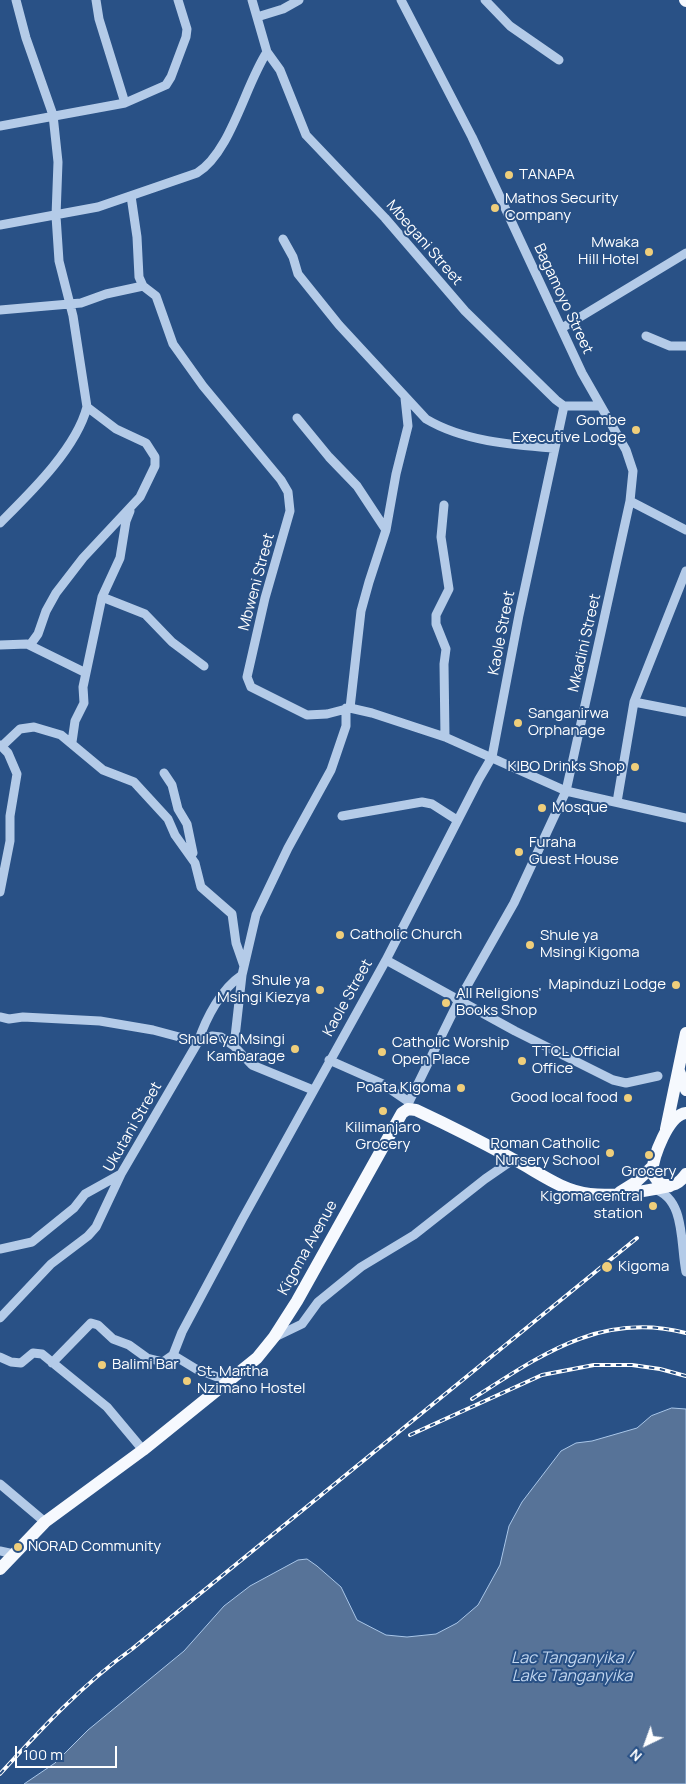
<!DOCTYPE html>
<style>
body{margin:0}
#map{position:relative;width:686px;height:1784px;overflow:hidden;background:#295186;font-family:Manrope,sans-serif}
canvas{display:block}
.north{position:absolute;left:621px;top:1719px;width:50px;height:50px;-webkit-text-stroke:4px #295186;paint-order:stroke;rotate:222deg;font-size:14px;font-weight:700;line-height:20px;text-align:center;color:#fff}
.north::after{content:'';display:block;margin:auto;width:18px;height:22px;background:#fff;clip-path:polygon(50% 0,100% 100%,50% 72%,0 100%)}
.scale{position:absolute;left:15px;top:1746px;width:102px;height:22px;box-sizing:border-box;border:2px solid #fff;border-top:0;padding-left:6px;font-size:15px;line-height:18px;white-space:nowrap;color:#fff;-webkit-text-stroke:4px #295186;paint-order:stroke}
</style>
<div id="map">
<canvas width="686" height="1784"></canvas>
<div class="north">N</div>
<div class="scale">100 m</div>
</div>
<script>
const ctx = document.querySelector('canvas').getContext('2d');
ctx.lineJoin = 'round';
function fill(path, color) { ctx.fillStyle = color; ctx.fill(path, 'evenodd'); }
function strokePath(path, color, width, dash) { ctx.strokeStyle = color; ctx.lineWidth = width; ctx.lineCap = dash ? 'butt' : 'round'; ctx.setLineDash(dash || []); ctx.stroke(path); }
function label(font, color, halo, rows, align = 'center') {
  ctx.font = font + ' Manrope,sans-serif'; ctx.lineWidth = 4; ctx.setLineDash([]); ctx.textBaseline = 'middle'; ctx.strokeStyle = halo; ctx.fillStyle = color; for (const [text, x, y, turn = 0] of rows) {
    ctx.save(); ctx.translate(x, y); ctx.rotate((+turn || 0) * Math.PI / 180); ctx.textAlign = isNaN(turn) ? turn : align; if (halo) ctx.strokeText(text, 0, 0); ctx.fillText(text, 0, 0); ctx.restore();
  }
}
const water = new Path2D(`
 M672,1408l14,1v375h-662l31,-21 33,-33 96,-79 40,-45 26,-20 48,-26 9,-1 10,7 24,21 16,33 29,15 21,2 29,-3 21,-11 21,-18 22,-40 9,-39 13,-24 39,-51 15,-8 16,-2 45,-13 14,-12z`);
fill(water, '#577398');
strokePath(water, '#a9c6e8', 1);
strokePath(new Path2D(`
 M96,0l3,19 26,84
 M401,0l71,137 110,236 44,77 7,21 -3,30 -64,290 -52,112 -55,97 -50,102 -1,7
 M485,0l25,26 49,34
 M257,17l26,-8 16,-9
 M267,52l13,18 26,65 79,83 80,93 91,89 8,6h36
 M0,126l125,-23 41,-18 5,-8 15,-40 1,-8 -9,-29
 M131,196l6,41 2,40 4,9 13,10 17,48 30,42 78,94 7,12 2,19 -25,87 -18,79 4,10 56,28 20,-1 23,-6 22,5 73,24 121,54 120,27
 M0,225l98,-18 99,-34c34,-21 48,-88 70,-121l-15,-52
 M283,239l10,18 5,17 8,10 33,41 87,94c37,22 85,26 127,29
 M0,310l81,-7 25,-9 37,-8
 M562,328l124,-75
 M646,336l24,10h16
 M297,418l32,39 28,29 29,44
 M630,501l56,29
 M444,505l-3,32 8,52 -13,26v9l10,25 -2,15 1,73
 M0,523c30,-30 76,-74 87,-116l-14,-91 -14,-55 -3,-45 2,-54 -5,-47 -27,-77 -10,-38
 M102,597l43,17 27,28 32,24
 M0,645l27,-1 59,29
 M30,645l8,-11 8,-23 10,-18 27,-35 57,-61 15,-31v-9l-9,-14 -30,-14 -29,-22
 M634,702l52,10
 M350,708l11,-97 8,-29 17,-52 10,-56 12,-48 -3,-28
 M72,742l3,-21 9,-18 -1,-16 19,-90 18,-39 6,-37 4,-10
 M0,745l8,8 9,21 -7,42v25l-10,51
 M2,746l18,-17 14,-2 27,8 42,35 31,12 34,37 7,16 20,28 6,24 31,27 4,29 8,23
 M164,773l8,12 6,24 9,15 6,29
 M617,802l17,-100 52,-131
 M342,816l80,-14 10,2 25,16
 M386,960l129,71 98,49 13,3 32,-7
 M0,1017l9,2 14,-2 77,4 53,9 45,12c8,-24 23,-53 44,-67
 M234,1046l8,-71 14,-60 32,-67 43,-78 15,-44v-18
 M329,1060l52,23 28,19
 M654,1189c32,10 26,55 32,83
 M0,1249l32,-7 42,-34 11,-14 36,-20
 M0,1318l51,-54 37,-28 8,-9 25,-53 77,-132 14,-6 9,1 13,9 18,19 61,25
 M275,1337l27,-13 16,-22 43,-35 53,-32 71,-56 29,-20
 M173,1355l23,14 32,12
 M0,1357l11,5 10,1 12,-10 9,1 65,53 36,43
 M52,1363l39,-40 7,2 15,14 16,6 18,13 16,4 10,-7 9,-23 61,-114 143,-258 93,-181 13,-22 27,-142 45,-209
 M0,1484l45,38
 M0,1551l14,3`), '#b4cbe8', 9);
strokePath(new Path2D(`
 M685,0l1,1
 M679,1071l7,19
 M686,1113c-18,2 -33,44 -34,60l8,11c13,3 19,0 26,-10
 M666,1129l20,-96
 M620,1192l16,-10 17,-16
 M0,1569l45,-47 98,-72 114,-92 17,-21 23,-36 105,-188 6,-4 8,1c32,15 64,31 95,48 26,13 50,33 79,36 26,3 55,-3 80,-8`), '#f6f9fe', 12);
const rail = new Path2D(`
 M472,1399c68,-43 128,-88 214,-66
 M410,1435l132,-60 52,-10h38l28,4 26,7
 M0,1774c41,-45 82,-89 132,-125l505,-411`);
strokePath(rail, '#fff', 4);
strokePath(rail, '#295186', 2, [5.5]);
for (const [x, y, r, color] of [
 [509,175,5,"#efce7b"],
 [495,208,5,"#efce7b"],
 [649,252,5,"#efce7b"],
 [636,430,5,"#efce7b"],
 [518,723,5,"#efce7b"],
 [635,767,5,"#efce7b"],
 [542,808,5,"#efce7b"],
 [519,852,5,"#efce7b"],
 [340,935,5,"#efce7b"],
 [530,945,5,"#efce7b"],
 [676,985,5,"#efce7b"],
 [320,990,5,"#efce7b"],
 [446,1003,5,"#efce7b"],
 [295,1049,5,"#efce7b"],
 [382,1052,5,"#efce7b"],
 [522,1061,5,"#efce7b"],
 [461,1088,5,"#efce7b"],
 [628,1098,5,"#efce7b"],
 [383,1111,5,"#efce7b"],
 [610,1153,5,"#efce7b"],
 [649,1155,5,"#efce7b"],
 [653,1206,5,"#efce7b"],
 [607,1267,6,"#efce7b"],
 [102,1365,5,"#efce7b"],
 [187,1381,5,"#efce7b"],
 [18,1547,5,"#efce7b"]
]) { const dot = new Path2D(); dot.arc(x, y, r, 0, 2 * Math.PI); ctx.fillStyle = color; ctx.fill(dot); strokePath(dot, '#295186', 2); }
label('15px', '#fff', '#295186', [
 ["TANAPA",519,175],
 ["Mathos Security",505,199],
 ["Company",505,216],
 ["Mwaka",639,243,"right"],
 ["Hill Hotel",639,260,"right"],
 ["Gombe",626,421,"right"],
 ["Executive Lodge",626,438,"right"],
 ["Sanganirwa",528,714],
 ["Orphanage",528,731],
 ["KIBO Drinks Shop",625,767,"right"],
 ["Mosque",552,808],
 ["Furaha",529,843],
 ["Guest House",529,860],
 ["Catholic Church",350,935],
 ["Shule ya",540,936],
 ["Msingi Kigoma",540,953],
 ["Shule ya",310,981,"right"],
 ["Msingi Kiezya",310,998,"right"],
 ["Mapinduzi Lodge",666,985,"right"],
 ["All Religions'",456,994],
 ["Books Shop",456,1011],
 ["Shule ya Msingi",285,1040,"right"],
 ["Kambarage",285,1057,"right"],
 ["Catholic Worship",392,1043],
 ["Open Place",392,1060],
 ["TTCL Official",532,1052],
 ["Office",532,1069],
 ["Poata Kigoma",451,1088,"right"],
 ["Good local food",618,1098,"right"],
 ["Kilimanjaro",383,1128,"center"],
 ["Grocery",383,1145,"center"],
 ["Roman Catholic",600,1144,"right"],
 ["Nursery School",600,1161,"right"],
 ["Grocery",649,1172,"center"],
 ["Kigoma central",643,1197,"right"],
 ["station",643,1214,"right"],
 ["Kigoma",618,1267],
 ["Balimi Bar",112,1365],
 ["St. Martha",197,1372],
 ["Nzimano Hostel",197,1389],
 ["NORAD Community",28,1547]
], 'left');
label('15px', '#fff', '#295186', [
 ["Mbegani Street",424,243,49],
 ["Bagamoyo Street",563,299,65],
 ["Mbweni Street",257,582,-75],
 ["Kaole Street",502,633,-79],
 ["Mkadini Street",585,643,-77],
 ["Kaole Street",348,998,-61],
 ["Ukutani Street",133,1127,-60],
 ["Kigoma Avenue",308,1248,-61]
]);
label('italic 16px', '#c0d5ef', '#295186', [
 ["Lac Tanganyika /",572,1659],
 ["Lake Tanganyika",572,1677]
]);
</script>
